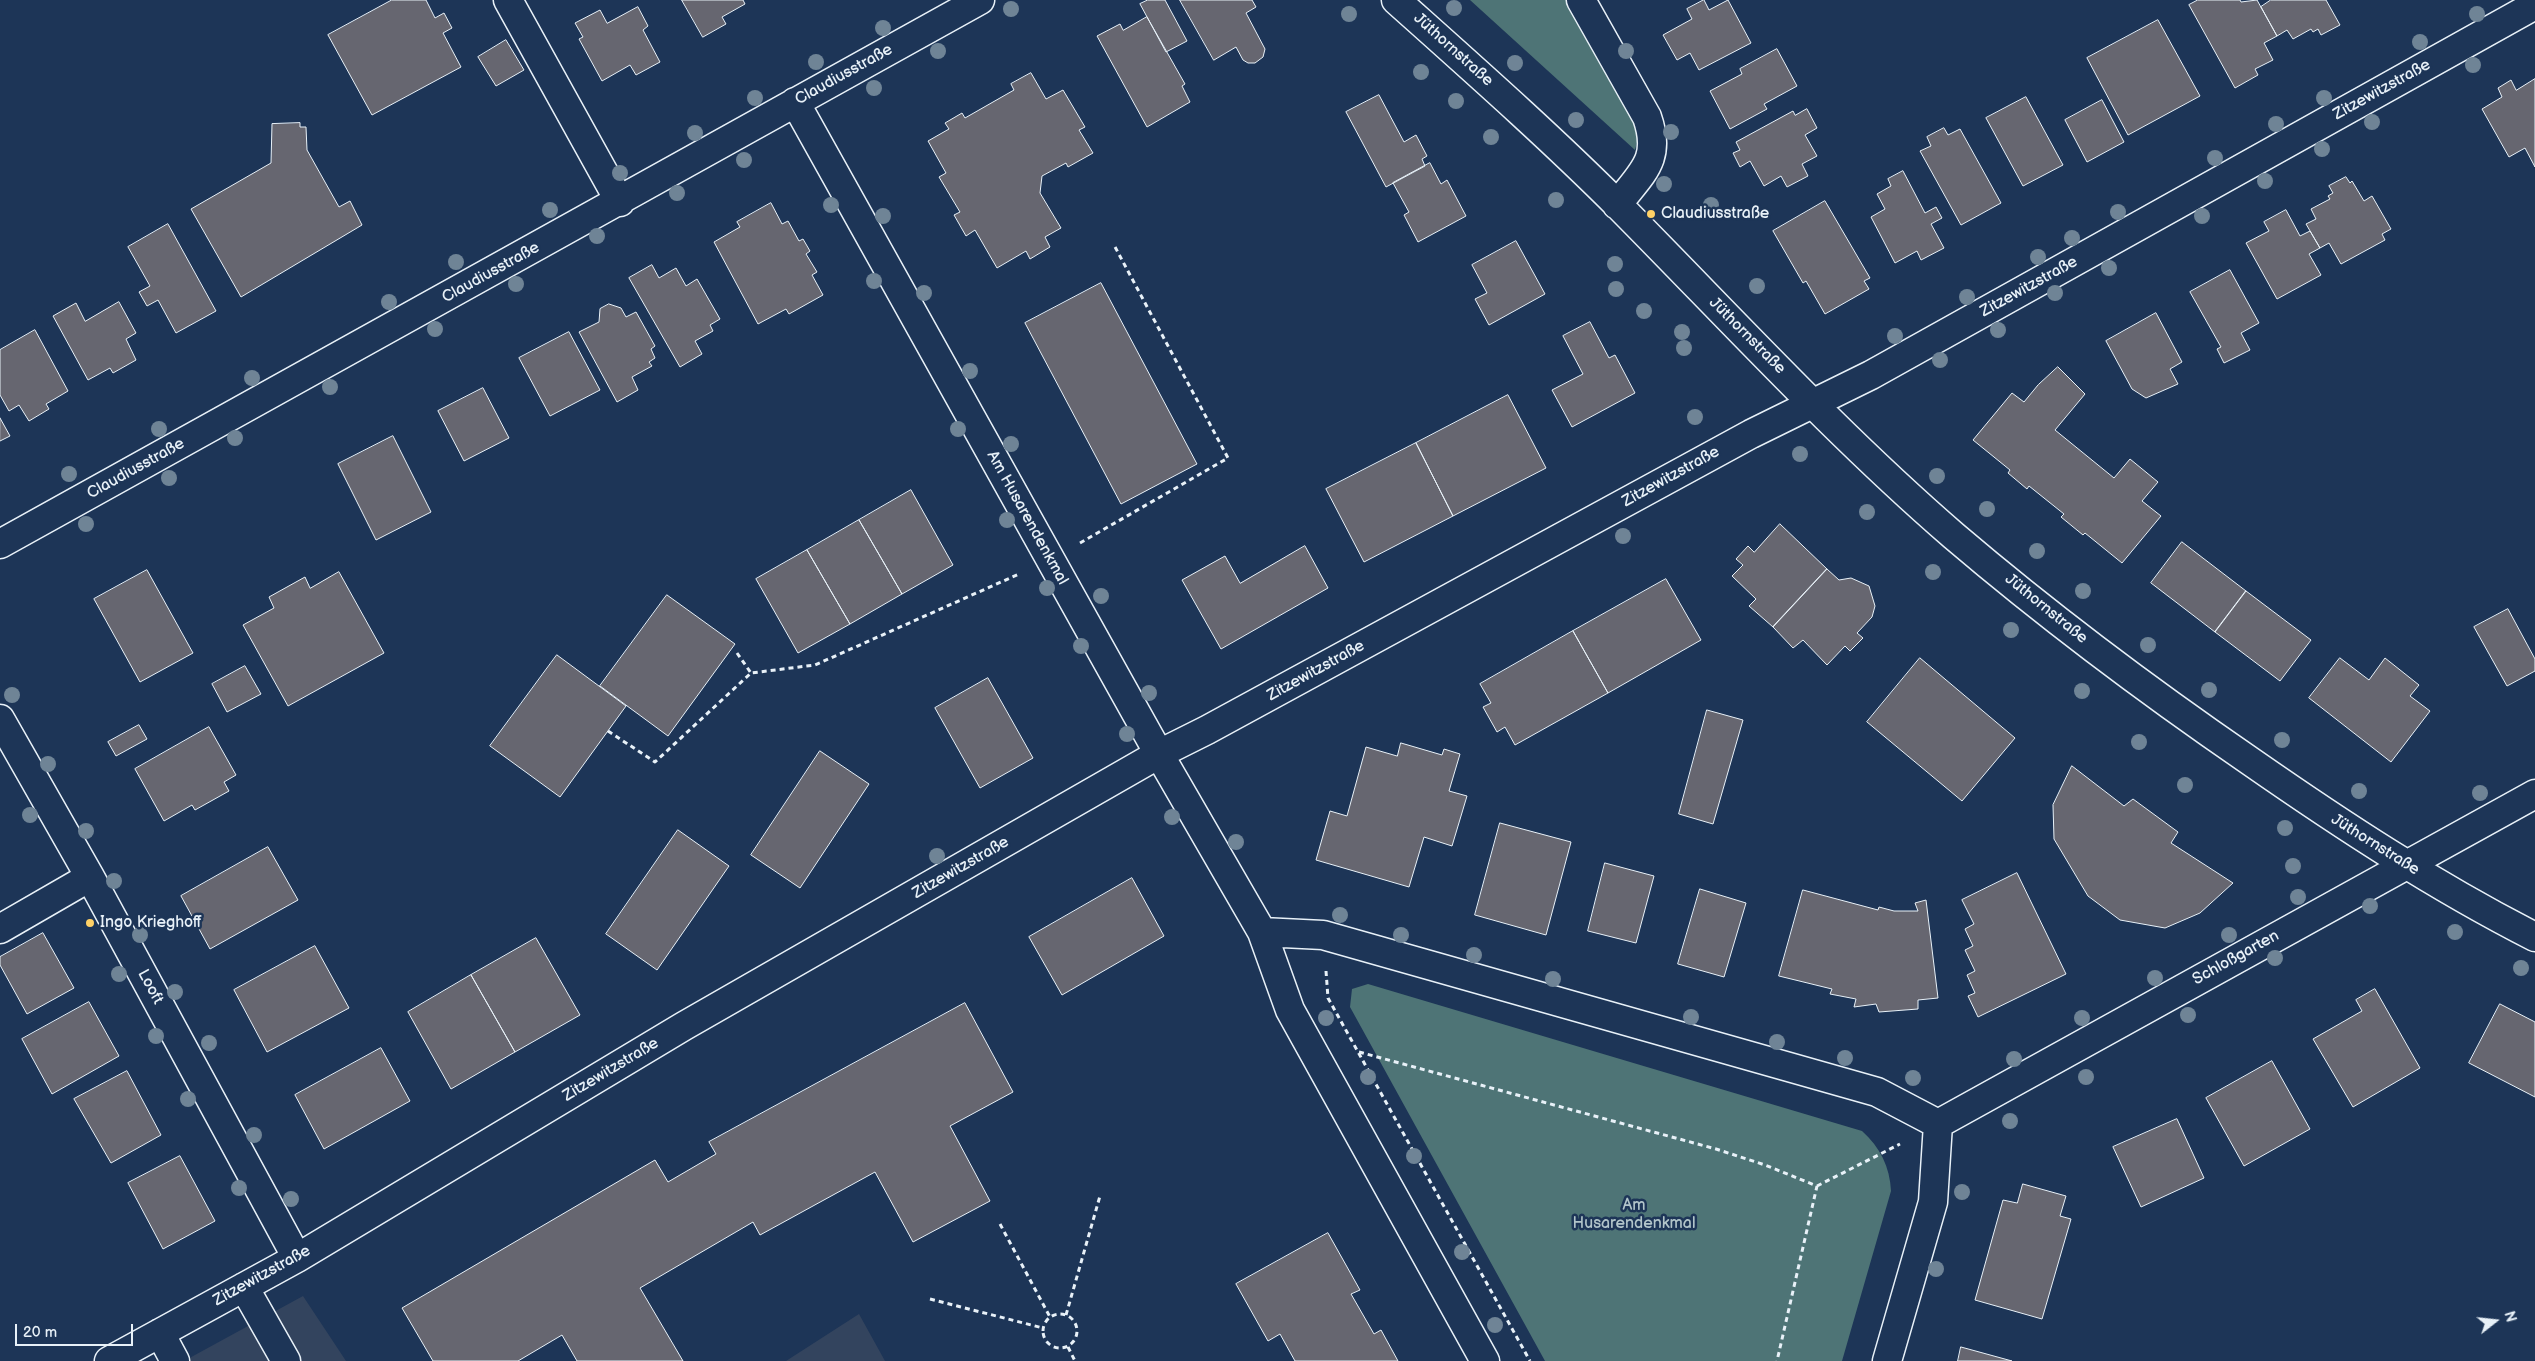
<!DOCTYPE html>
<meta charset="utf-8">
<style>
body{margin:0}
#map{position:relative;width:2535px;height:1361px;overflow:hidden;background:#1d3557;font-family:"Balsamiq Sans",sans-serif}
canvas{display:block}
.north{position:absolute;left:2470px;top:1296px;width:50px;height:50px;-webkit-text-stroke:4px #1d3557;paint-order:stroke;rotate:74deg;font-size:14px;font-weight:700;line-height:20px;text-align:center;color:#e8f1f8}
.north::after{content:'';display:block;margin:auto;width:18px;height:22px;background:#e8f1f8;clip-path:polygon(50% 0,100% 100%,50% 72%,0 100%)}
.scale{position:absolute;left:15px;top:1324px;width:118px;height:22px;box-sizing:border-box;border:2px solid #e8f1f8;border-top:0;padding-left:6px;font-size:15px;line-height:18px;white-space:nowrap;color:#e8f1f8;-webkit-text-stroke:4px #1d3557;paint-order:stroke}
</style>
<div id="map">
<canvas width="2535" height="1361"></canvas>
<div class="north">N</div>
<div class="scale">20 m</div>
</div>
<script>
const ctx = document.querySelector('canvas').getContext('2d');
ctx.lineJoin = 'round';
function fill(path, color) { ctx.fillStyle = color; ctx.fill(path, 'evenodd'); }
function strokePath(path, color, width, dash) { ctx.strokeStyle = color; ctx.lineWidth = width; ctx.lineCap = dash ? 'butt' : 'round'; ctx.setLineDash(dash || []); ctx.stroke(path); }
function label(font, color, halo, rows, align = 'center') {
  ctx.font = font + ' "Balsamiq Sans",sans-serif'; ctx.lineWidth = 5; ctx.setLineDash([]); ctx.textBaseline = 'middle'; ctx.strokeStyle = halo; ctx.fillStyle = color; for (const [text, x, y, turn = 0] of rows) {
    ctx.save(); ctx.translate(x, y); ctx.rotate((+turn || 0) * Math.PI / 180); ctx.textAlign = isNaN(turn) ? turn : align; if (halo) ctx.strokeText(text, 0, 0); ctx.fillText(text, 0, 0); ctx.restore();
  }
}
fill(new Path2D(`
 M303,1296l43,65h-162z
 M859,1314l26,47h-99z`), '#33445e');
fill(new Path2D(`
 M1470,0h96l69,122 3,16 -3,12z
 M1368,984l494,147c18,16 28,36 29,60l-49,170h-297l-195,-354 2,-18z`), '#4e7476');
const building = new Path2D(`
 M392,0h34l9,18 9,-5 8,15 -9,5 18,34 -89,48 -44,-80z
 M682,0h61l2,4 -23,13 4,7 -23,13z
 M1148,0h17l22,41 -21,11 -26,-48z
 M1180,0h72l4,7 -10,6 19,36 -2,8 -8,6h-7l-5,-3 -7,-13 -22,13z
 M1704,0l5,10 19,-10 23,43 -52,27 -9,-17 -13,7 -14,-25 29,-16 -5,-10z
 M2198,0h42l1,2 16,-2 20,36 -13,7 9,17 -18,9 3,6 -23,13 -46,-83z
 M2271,0h55l14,25 -19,10 -3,-6 -5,3 -2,-3 -18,10 -6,-9 -10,6 -16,-29z
 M638,7l10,19 -5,4 17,32 -24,13 -6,-10 -28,16 -23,-42 4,-2 -8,-14 25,-13 7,13z
 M1147,17l38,67 -3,2 8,16 -43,25 -50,-91 23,-12 3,6z
 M2158,20l42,76 -72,39 -41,-77z
 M506,40l18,30 -28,16 -18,-29z
 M1777,49l20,37 -33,18 3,5 -37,20 -20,-38 32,-17 -2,-5z
 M1031,73l15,26 17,-9 22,37 -6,3 14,23 -25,14 -2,-4 -24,13 -2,17 21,35 -16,9 5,10 -20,12 -4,-8 -29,17 -22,-38 -9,6 -12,-21 6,-3 -21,-35 7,-4 -18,-32 21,-12 -4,-6 17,-10 3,5 49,-28 -3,-6z
 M2535,79v88l-10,-19 -16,9 -27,-48 20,-12 -4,-9 13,-8 5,10z
 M1379,95l25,47 12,-7 11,21 -5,3 3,7 -39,21 -40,-75z
 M2026,97l37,68 -40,21 -37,-68z
 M2102,100l22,42 -37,20 -22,-42z
 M1807,109l10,19 -12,7 12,21 -15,8 6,12 -21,11 -6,-11 -17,10 -14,-25 -10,6 -7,-14 7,-3 -4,-8 57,-31 2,4z
 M300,123v4h6l1,23 32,57 11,-6 12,24 -121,72 -50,-88 80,-46 1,-39z
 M1944,128l4,7 12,-6 41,74 -40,22 -41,-74 11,-5 -4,-9z
 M1430,163l11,21 6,-4 19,36 -48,26 -14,-27 5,-3 -16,-29z
 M1903,171l22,42 11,-6 6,11 -11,6 13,24 -23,12 -4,-9 -22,12 -24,-46 14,-8 -8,-15 14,-8 -3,-7z
 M2346,177l4,6 2,-2 12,20 8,-5 19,33 -9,5 3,6 -44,24 -12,-21 -9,5 -14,-24 10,-5 -5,-10 19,-10 -2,-3 5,-3 -4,-7z
 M1825,201l45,77 -6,3 5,8 -44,25 -19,-33 -3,2 -30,-52z
 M771,203l11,21 6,-3 11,20 4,-2 7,12 -4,3 11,18 -5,3 11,20 -34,19 -3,-5 -28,15 -44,-82 26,-15 -3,-5z
 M2286,210l14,26 10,-5 10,17 -11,6 12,21 -44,24 -31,-56 23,-12 -5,-9z
 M168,224l48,87 -40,22 -18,-33 -11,6 -8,-14 11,-6 -22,-39z
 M1516,241l29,53 -56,31 -14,-26 12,-6 -15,-28z
 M652,265l7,13 17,-10 10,18 11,-7 23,40 -10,6 3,6 -18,10 7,13 -22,13 -51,-89z
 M2230,270l29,53 -18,10 9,17 -26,13 -7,-14 4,-2 -31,-55z
 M1101,283l96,181 -76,40 -96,-181z
 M119,302l17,31 -10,6 10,21 -23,13 -3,-5 -22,12 -35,-64 23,-13 9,18z
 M609,304l12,4 5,9 10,-5 19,34 -4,3 4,9 -6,4 3,4 -20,11 6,13 -21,12 -38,-70 20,-10 1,-13z
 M2156,313l26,49 -12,7 8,15 -32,14 -14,-9 -26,-48z
 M1590,322l19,36 6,-3 20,38 -63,34 -20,-37 31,-16 -20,-38z
 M35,330l33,61 -22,13 3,5 -20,12 -10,-16 -10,6 -9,-16v-45z
 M569,332l31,58 -50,26 -31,-58z
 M2058,367l27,27 -30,36 59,48 16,-19 28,23 -16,19 19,15 -39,47 -37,-30 -2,2 -22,-18 3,-3 -35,-28 -2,3 -19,-16 2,-3 -37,-30 39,-47 12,9 14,-17z
 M483,388l26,50 -45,23 -26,-50z
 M1508,395l38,73 -93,48 -37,-73z
 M0,418l10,18 -10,5z
 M393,436l38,76 -55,28 -38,-76z
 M1416,443l37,73 -89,46 -38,-73z
 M911,490l42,75 -51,29 -43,-74z
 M859,520l43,74 -52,30 -43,-74z
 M1780,524l47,45 -54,58 -24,-21 7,-7 -24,-23 11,-11 -7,-6 12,-13 6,6z
 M2182,542l64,49 -31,41 -64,-49z
 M1305,546l23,42 -107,61 -39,-69 43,-24 15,27z
 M807,550l43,74 -52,29 -42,-74z
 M1827,569l12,11 12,-2 18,8 6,20 -3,11 -15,16 6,5 -13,13 -5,-5 -18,19 -24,-25 -10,8 -20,-21z
 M147,570l46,83 -53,29 -46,-83z
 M339,572l45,81 -96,53 -45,-81 31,-17 -5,-11 36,-20 5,11z
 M1666,579l35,61 -93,53 -35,-62z
 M2246,591l65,49 -31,41 -65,-49z
 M667,595l68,49 -67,92 -68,-50z
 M2508,609l27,50v12l-28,15 -33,-59z
 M1573,631l35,62 -93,52 -10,-18 -8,5 -14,-25 8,-4 -11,-19z
 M557,655l69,51 -66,91 -70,-51z
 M1920,658l95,80 -53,63 -95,-79z
 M2340,658l29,22 16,-22 34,27 -9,11 20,15 -39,51 -82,-64z
 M245,666l16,28 -34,18 -15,-28z
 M988,678l45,80 -53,30 -45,-80z
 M1707,710l36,10 -30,104 -34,-10z
 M139,725l8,14 -31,17 -8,-14z
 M209,727l27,48 -12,7 5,9 -34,19 -3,-5 -28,16 -29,-52z
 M1401,743l41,12 2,-6 16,5 -11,37 18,5 -15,50 -28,-9 -15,50 -93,-27 14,-49 17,5 19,-69 31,9z
 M820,751l49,33 -69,104 -49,-33z
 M2072,766l52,40 9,-7 45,33 -7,11 62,40 -33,30 -35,15 -45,-8 -32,-24 -34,-57 -1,-34z
 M1500,823l71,19 -25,93 -71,-20z
 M678,830l51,36 -72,104 -51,-36z
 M268,847l30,53 -88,49 -29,-53z
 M1605,863l49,13 -18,67 -48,-12z
 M2017,873l49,101 -88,43 -10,-21 7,-3 -8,-18 8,-4 -10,-21 8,-4 -8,-17 9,-5 -12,-24z
 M1132,878l32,58 -102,59 -33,-58z
 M1700,889l46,14 -22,74 -46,-13z
 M1803,890l75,20 1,-3 15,4h24l-3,-8 11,-3 12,98 -20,2v9l-39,3 -3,-8 -22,3 2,-8 -26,-5 2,-5 -53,-13z
 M43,933l31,55 -47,26 -27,-49v-8z
 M536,938l44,77 -65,37 -44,-77z
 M315,946l34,62 -82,44 -33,-62z
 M471,975l44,77 -64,37 -43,-77z
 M2375,989l45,79 -67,39 -40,-68 49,-28 -6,-11z
 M89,1002l30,54 -67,38 -30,-55z
 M965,1003l48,89 -63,34 40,75 -77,41 -38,-70 -115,63 -7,-13 -113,66 43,73h-106l-15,-26 -44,26h-85l-31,-53 253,-148 13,22 48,-28 -7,-12z
 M2500,1004l35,18v75l-66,-34z
 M381,1048l29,53 -86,48 -29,-54z
 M2272,1061l38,68 -66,37 -38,-68z
 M127,1071l34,64 -50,28 -37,-64z
 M2177,1119l27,59 -63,29 -28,-60z
 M180,1156l35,65 -52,28 -35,-66z
 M2023,1184l43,12 -6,20 11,3 -29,100 -67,-19 28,-100 14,3z
 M1328,1233l32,57 -9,4 23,40 7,-4 17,31h-103l-15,-27 -12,7 -32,-57z
 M1961,1347l51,14h-54z`);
fill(building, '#666670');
strokePath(building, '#e8f1f8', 1);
const minor = new Path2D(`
 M508,0l112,202
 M1396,0c76,68 152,135 224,207 110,111 216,227 334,329 94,80 194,155 296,225 92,64 185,125 285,176
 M1581,0l66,117c15,43 -5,55 -30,88
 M795,102l364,652 103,178 28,78 195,351
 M0,544l980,-544
 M0,719l90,158 207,381
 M0,929l90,-52
 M1262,932l61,3 554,157 61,32
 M1938,1124l597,-330
 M244,1287l42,74
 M160,1333l15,28
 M109,1361l188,-103 387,-232 475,-272 48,-24 544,-296 120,-59 664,-370
 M1887,1361l46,-159 5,-78`);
strokePath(minor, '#e8f1f8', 31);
strokePath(new Path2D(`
 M1080,543l148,-85 -114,-213
 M737,653l14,20
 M608,731l47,31 96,-89 64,-8 204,-91
 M1326,971l2,27 202,363
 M1359,1052l357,97 49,16 52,21 -40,175
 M1817,1186l83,-42
 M1000,1224l50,93
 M930,1299l113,29
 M1043 1331a17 17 0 1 1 34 0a17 17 0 1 1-34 0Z
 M1066,1315l34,-119
 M1068,1347l7,14`), '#e8f1f8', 3, [5, 4]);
strokePath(minor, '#1d3557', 28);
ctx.fillStyle = '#6f8496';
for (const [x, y] of [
 [1454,8],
 [1011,9],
 [1349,14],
 [2477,14],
 [883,28],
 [2420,42],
 [938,51],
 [1626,51],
 [816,62],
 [1515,63],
 [2473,65],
 [1421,72],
 [874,88],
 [755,98],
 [2324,98],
 [1456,101],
 [1576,120],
 [2372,122],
 [2276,124],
 [1671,132],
 [695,133],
 [1491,137],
 [2322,149],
 [2215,158],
 [744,160],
 [620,173],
 [2265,181],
 [1664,184],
 [677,193],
 [1556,200],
 [831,205],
 [1711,205],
 [550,210],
 [2118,212],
 [883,216],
 [2202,216],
 [597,236],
 [2072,238],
 [2038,257],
 [456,262],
 [1615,264],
 [2109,268],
 [874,281],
 [516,284],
 [1757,286],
 [1616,289],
 [924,293],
 [2055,293],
 [1967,297],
 [389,302],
 [1644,311],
 [435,329],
 [1998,330],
 [1682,332],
 [1895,336],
 [1684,348],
 [1940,360],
 [970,371],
 [252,378],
 [330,387],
 [1695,417],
 [159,429],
 [958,429],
 [235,438],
 [1011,444],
 [1800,454],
 [69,474],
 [1937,476],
 [169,478],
 [1987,509],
 [1867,512],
 [1007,520],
 [86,524],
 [1623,536],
 [2037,551],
 [1933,572],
 [1047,588],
 [2083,591],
 [1101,596],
 [2011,630],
 [2148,645],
 [1081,646],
 [2209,690],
 [2082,691],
 [1149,693],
 [12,695],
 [1127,734],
 [2282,740],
 [2139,742],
 [48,764],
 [2185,785],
 [2359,791],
 [2480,793],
 [30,815],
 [1172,817],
 [2285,828],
 [86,831],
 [1236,842],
 [937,856],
 [2293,866],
 [114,881],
 [2298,897],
 [2370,906],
 [1340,915],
 [2455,932],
 [140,935],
 [1401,935],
 [2229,935],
 [1474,955],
 [2275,958],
 [2521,968],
 [119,974],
 [2155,978],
 [1553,979],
 [175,992],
 [2188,1015],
 [1691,1017],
 [1326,1018],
 [2082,1018],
 [156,1036],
 [1777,1042],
 [209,1043],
 [1845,1058],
 [2014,1059],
 [1368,1077],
 [2086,1077],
 [1913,1078],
 [188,1099],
 [2010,1121],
 [254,1135],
 [1414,1156],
 [239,1188],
 [1962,1192],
 [291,1199],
 [1462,1252],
 [1936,1269],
 [1495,1325]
]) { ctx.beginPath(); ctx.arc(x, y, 8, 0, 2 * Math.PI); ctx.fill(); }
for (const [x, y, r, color] of [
 [1651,214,5,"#ffd166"],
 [90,923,5,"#ffd166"]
]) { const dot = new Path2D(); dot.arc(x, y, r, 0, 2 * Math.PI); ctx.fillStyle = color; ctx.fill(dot); strokePath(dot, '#1d3557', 2); }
label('16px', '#e8f1f8', '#1d3557', [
 ["Jüthornstraße",1453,50,42],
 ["Claudiusstraße",844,75,-29],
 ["Zitzewitzstraße",2382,90,-29],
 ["Claudiusstraße",491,273,-29],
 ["Zitzewitzstraße",2029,287,-29],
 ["Jüthornstraße",1747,336,45],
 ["Claudiusstraße",136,469,-29],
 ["Zitzewitzstraße",1671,477,-29],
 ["Am Husarendenkmal",1027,518,61],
 ["Jüthornstraße",2046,609,39],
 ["Zitzewitzstraße",1316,671,-29],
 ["Jüthornstraße",2375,845,32],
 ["Zitzewitzstraße",961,868,-30],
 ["Schloßgarten",2236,958,-29],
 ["Looft",150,987,62],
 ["Zitzewitzstraße",611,1070,-31],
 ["Zitzewitzstraße",262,1276,-29]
]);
label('16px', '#e8f1f8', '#1d3557', [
 ["Claudiusstraße",1661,214],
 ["Ingo Krieghoff",100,923]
], 'left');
label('16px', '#b2c5ca', '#1d3557', [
 ["Am",1634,1206],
 ["Husarendenkmal",1634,1224]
]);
</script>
